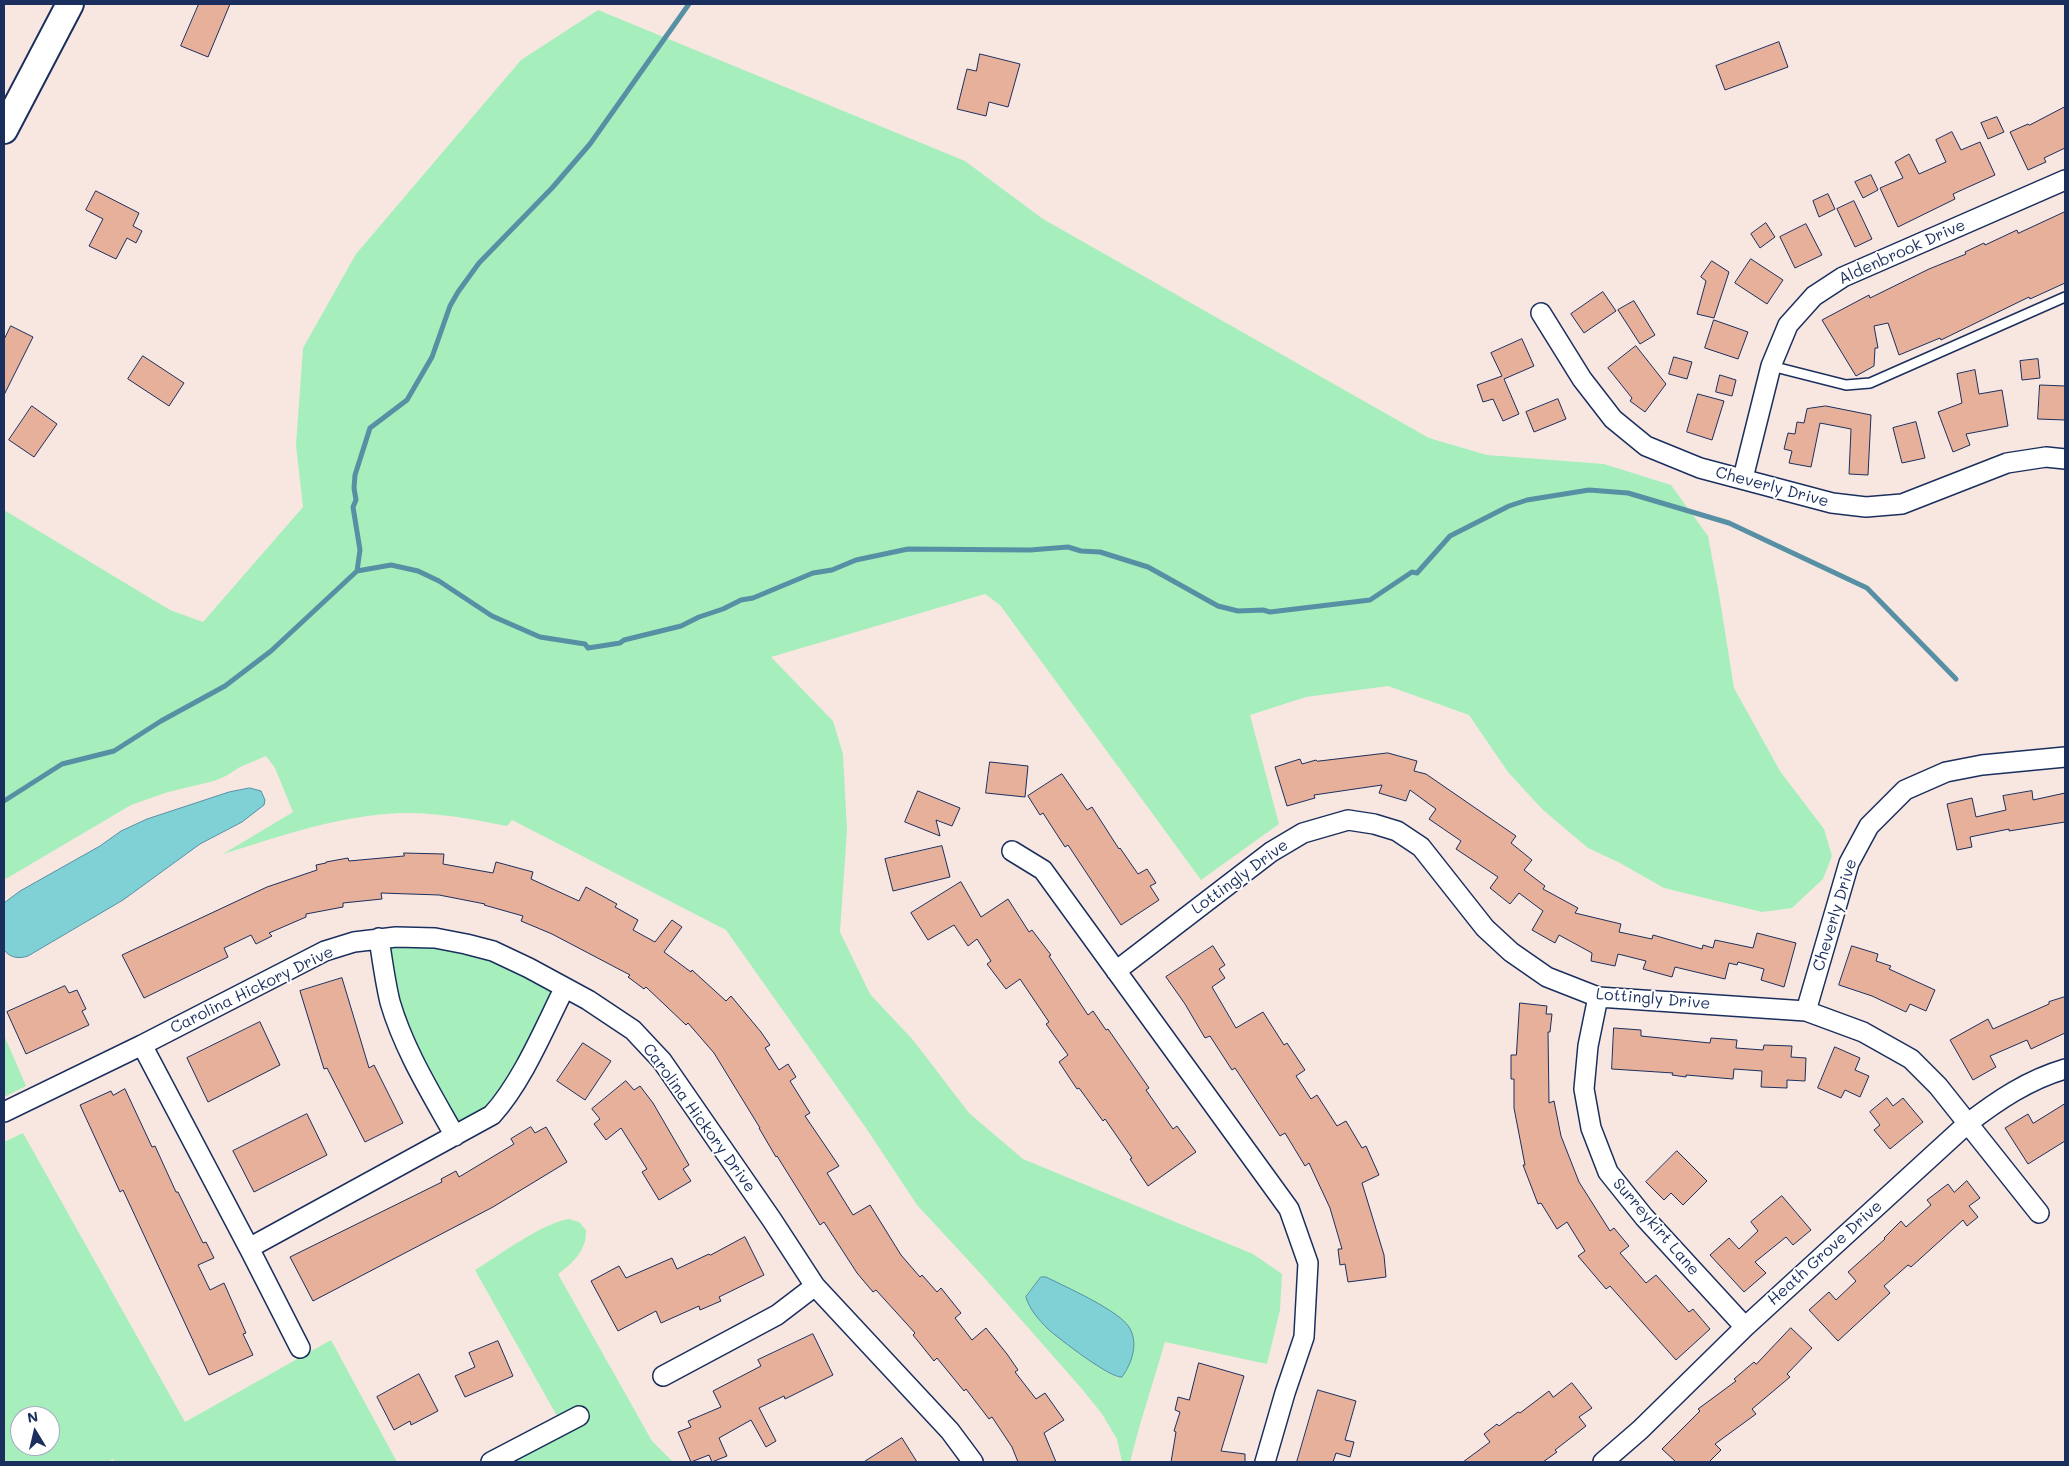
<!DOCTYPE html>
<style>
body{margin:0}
#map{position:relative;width:2069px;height:1466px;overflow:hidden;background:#f8e7e1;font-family:Mali,sans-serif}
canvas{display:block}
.frame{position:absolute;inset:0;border:5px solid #1b2f5e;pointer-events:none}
.north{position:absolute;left:10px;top:1406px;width:50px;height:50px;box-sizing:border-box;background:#fff;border:1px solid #a4acbf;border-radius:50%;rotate:351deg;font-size:14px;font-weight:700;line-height:20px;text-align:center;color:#1b2f5e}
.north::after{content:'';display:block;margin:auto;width:18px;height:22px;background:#1b2f5e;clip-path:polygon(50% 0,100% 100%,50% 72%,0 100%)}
</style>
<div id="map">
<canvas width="2069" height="1466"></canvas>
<div class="frame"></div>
<div class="north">N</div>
</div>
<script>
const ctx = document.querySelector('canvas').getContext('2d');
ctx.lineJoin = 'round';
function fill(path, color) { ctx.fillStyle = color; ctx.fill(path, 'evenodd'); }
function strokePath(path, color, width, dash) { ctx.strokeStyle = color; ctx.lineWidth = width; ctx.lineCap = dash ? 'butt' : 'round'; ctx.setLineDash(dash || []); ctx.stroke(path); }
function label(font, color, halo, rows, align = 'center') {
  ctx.font = font + ' Mali,sans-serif'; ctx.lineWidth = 4; ctx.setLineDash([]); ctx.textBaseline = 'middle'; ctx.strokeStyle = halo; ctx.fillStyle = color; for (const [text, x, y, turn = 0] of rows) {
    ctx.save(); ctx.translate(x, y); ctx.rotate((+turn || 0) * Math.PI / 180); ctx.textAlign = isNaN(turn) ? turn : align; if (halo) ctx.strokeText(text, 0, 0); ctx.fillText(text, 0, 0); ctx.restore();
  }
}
fill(new Path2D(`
 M598,10l367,151 78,58 386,219 58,17 117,9 67,21 37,51 11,58 15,94 46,83 44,58 8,27 -9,23 -31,29 -30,4 -98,-24 -44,-25 -32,-15 -46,-39 -34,-37 -39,-57 -81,-29 -82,11 -56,18 29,109 -78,56 -201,-275 -15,-11 -214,63 62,64 10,33 4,76 -7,102 30,62 43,46 56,73 54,46 230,95 29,20 -2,36 -13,54 -102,-22 -26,86 -9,34h-8l-5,-23 -15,-25 -20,-25 -102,-116 -63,-68 -51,-77 -140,-198 -214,-110 -5,6c-35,-7 -71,-14 -106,-13 -64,3 -117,22 -178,41l70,-42 -18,-44 -9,-12 -26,11 -14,9 -12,5 -46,11 -37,13 -127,75v-370l166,100 33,12 100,-115 -7,-62 7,-97 53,-94 165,-194zM1041,1277h5l72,40v61c-22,-13 -86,-58 -92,-81z
 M379,938h56l129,51 -55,106 -54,41 -36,-63z
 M4,1035l22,51 -22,11z
 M23,1133l162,289 146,-82 66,122h-282l-2,-3 -5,3h-104v-320zM20,1416h30v30h-30z
 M569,1219l10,3 7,8c1,20 -13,33 -28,44l94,167 21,21h-182l71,-37 -87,-155c25,-15 67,-47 94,-51z`), '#a6efbc');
const water = new Path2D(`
 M250,788l11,3 4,9 -1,5 -22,17 -42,22 -77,56 -95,56c-9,3 -18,2 -24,-6v-47l16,-12 80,-45 21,-15 26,-12 82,-27z
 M1041,1277h5c20,10 72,33 83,50 10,16 3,36 -7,50 -11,2 -64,-39 -74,-48 -9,-9 -19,-20 -22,-32z`);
fill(water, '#7fd1d5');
strokePath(water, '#5790a5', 1);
strokePath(new Path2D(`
 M357,571l3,-21 -7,-43 3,-7 -2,-12 1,-13 15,-47 37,-28 25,-43 18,-51 8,-14 21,-29 73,-75 38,-44 99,-140
 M4,801l58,-37 52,-13 47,-30 64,-35 46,-35 86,-80 34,-6 27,6 21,10 53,35 48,21 45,7 3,4 32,-5 4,-3 57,-14 18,-9 24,-8 18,-9 12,-2 60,-25 19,-3 24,-10 52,-11 122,1 38,-3 13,4 19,1 48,15 70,39 20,5 25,-1 7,2 100,-12 42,-28 5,1 33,-37 59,-30 18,-6 62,-10 39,3 101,30 138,65 89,91`), '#5790a5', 5);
const building = new Path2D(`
 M199,4h31l-22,53 -27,-11z
 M1779,42l9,25 -63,23 -9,-24z
 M980,54l40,10 -12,43 -19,-5 -3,14 -29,-7 10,-40 9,2z
 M2065,107v41l-21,10 2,4 -18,8 -18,-38 18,-8 1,1z
 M1997,117l7,15 -16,7 -7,-16z
 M1952,132l9,18 19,-8 15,33 -42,19 2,5 -57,28 -18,-39 23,-10 -8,-16 14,-8 10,20 27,-12 -10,-22z
 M1871,175l7,15 -15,8 -8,-16z
 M96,191l43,22 -6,13 9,5 -6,12 -9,-5 -11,21 -27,-13 14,-27 -17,-9z
 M1828,194l7,15 -16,8 -6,-16z
 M1854,201l18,38 -17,8 -18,-38z
 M2065,212v71l-35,16 -1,-2 -88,43 -1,-2 -41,17 -11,-32 -14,3 4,22h-3l-1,18 -18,10 -34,-56 47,-25 1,3 59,-29 37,-15 -1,-2 19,-9 1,2 32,-15 1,3z
 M1766,223l9,14 -15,11 -9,-14z
 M1806,224l16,31 -27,13 -15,-31z
 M1751,259l32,21 -16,24 -32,-21z
 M1712,261l17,11 -15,46 -17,-4 9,-33 -5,-4z
 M1603,292l13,19 -32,22 -13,-19z
 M1634,301l21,34 -15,9 -22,-34z
 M1714,320l34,12 -10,27 -33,-11z
 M11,326l22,11 -29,58v-55z
 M1522,339l12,27 -30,13 15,35 -16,7 -10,-22 -10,3 -6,-17 25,-9 -11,-23z
 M1636,346l30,38 -21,28 -15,-11 2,-3 -24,-30z
 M143,356l41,27 -15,23 -41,-27z
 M1674,357l18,5 -5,17 -18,-5z
 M2038,359l2,19 -18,2 -2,-19z
 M1975,370l4,24 23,-4 6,36 -42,8 4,11 -17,7 -15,-40 24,-9 -5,-29z
 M1720,375l16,5 -4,16 -16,-4z
 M2040,385l25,1v34l-27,-1z
 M1698,394l26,7 -12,39 -25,-8z
 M1558,399l8,20 -32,13 -8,-20z
 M32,406l25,18 -23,33 -25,-17z
 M1826,406l45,9 -3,60 -19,-1 2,-45 -31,-6 -9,44 -22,-4 3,-12 -8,-2 4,-16 7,1 2,-12 7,1 3,-14z
 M1916,422l9,36 -23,5 -9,-35z
 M1388,753l29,8 -3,10 12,3 90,62 -5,7 21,17 -8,10 21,16 -2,3 35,19 -3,5 46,11 -2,8 33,7 1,-4 49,14 1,-4 10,3 2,-8 38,8 4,-15 39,10 -12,44 -23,-7 3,-11 -26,-7 -1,3 -8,-2 -4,16 -50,-12 -3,10 -29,-8 3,-8 -28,-7 -3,12 -24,-5 1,-8 -33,-18 -4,8 -23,-13 11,-19 -24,-18 -9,11 -20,-16 8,-11 -42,-28 5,-8 -32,-22 7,-10 -26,-19 -4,11 -27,-8 3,-8 -68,10 1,3 -28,8 -12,-39 25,-8 2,5 14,-4 1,1z
 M990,762l38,4 -3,31 -39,-4z
 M1062,774l25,36 5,-3 27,42 1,-1 18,26 9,-5 9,14 -6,3 9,14 -38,25 -53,-80 -3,2 -22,-34 -3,2 -12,-19z
 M918,791l42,17 -8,18 -16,-6 4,16 -35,-14z
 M2032,791l1,9 32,-7v29l-56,9v-2l-39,8 2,10 -15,3 -10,-46 25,-6 4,19 30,-7 -3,-14z
 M942,846l8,31 -57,14 -8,-32z
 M404,853l40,1 -1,10 50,9 3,-11 37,10 -2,7 48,22 7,-14 31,17 -2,3 23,13 -5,10 22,12 17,-22 10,7 -18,25 27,20 1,-2 34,31 5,-5 30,36 9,13 -5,3 14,22 9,-6 8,13 -6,4 20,32 -5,3 34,50 -12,7 26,42 17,-10 31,50 19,22 2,-2 15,17 4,-4 20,25 -6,5 17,22 14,-12 21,26 11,16 -3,2 21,27 9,-6 19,27 -20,13 12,29h-38l-6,-15 -20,-30 -3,2 -23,-30 -2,2 -27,-33 -3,3 -21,-26 2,-2 -39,-43 -3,2 -16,-19 -33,-51 -4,3 -43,-69 -1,1 -17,-29h1l-46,-75 -26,-30 -2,2 -40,-38 -2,2 -16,-12 2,-2 -78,-41 -31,-13 2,-5 -39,-11 1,-1 -46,-9 -58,-2 1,6 -39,4v4l-37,7v3l-37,16 3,3 -16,8 -5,-9 -27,13 4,9 -84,41 -22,-43 145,-68 50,-17 -1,-5 10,-2v-1l22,-4 1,3 55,-5z
 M961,882l20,35 27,-18 21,33 3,-2 19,25 -2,1 39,59 5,-4 13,19 2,-1 41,59 -3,2 27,39 4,-3 19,26 -48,34 -18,-27 2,-1 -27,-39 -2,2 -24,-33 -2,1 -18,-27 9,-7 -22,-31 3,-2 -29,-43 -14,10 -19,-25 4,-3 -14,-22 -9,7 -14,-21 -26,15 -17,-27z
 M1213,946l12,19 -6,4 6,9 -13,9 24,41 27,-16 21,33 3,-2 18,27 -9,6 15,23 6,-4 20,31 9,-5 16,27 4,-2 13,29 -17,8 22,72 2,22 -38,5 -3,-18 -5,1 -2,-16h4l-12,-41 -21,-45 -4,3 -20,-33 -5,3 -45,-68 -3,2 -22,-34 -5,2 -20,-34 -19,-27z
 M1852,946l26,8 -2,7 15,5 -2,3 46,21 -9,21 -16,-7 -4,8 -34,-16 -33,-11z
 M342,978l27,90 5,-3 29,58 -38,19 -38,-74 -3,1 -24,-78z
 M65,986l4,7 8,-3 9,19 -4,2 7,14 -63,29 -19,-42z
 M2065,997v36l-34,16 -4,-9 -37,16 6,11 -23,13 -23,-40 38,-21 5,10 56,-25v-2z
 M1520,1003l27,3 -1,8h6l-2,18h-2l1,71 5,-2 7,35 18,46 31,49 4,-3 15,18 -9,7 26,30 10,-8 33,37 4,-3 17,20 -34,31 -66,-74 -4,3 -28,-33 7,-5 -18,-29 -10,7 -16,-26 -3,1 -15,-39h2l-11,-57v-29h-3v-24h5z
 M260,1022l20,43 -72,37 -21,-44z
 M1614,1028l27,2v6l69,7 1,-5 26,2 -1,8 27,2 1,-5 28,1 -1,11 15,1 -1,23 -18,-1v8l-26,-1 1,-16 -28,-2 -1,10 -47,-4v2l-14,-2 1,-2 -61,-4z
 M583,1043l28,18 -26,39 -28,-19z
 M1835,1047l25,11 -5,12 14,6 -9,21 -15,-7 -4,8 -23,-10z
 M626,1081l8,9 6,-4 13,17 36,62 -6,4 8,12 -32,19 -17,-28 5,-3 -26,-41 -15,12 -12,-16 6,-5 -8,-10z
 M125,1089l27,58 3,-1 21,46h2l25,51 3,-1 8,16 -16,7 12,25 14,-7 22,50 -3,1 10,21 -44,20 -86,-185 -3,2 -40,-87 31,-14 2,4z
 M1887,1098l6,8 10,-8 20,24 -33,27 -16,-19 6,-5 -10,-13z
 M2065,1104v37l-37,23 -23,-36 23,-14 5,9z
 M307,1114l20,41 -73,37 -21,-41z
 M531,1127l4,6 11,-6 21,35 -74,45 -180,94 -23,-44 152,-75 -1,-3 15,-8 3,6 55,-33 -3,-5z
 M1677,1151l30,30 -24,24 -12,-12 -7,7 -18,-18z
 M1967,1181l13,17 -11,8 9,11 -11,9 -4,-6 -52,47 -3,-2 -24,21 6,7 -52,48 -29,-31 20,-18 7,8 20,-19 -8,-9 37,-33 -1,-1 17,-17 5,6 25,-22 -4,-5 21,-16 6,8z
 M1782,1196l29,34 -18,15 -7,-8 -31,25 11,11 -22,19 -34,-37 19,-17 10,11 19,-18 -7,-9z
 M745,1237l19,38 -45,22 2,4 -21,9 -1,-4 -38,17 -5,-12 -38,20 -27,-50 28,-15 7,12 46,-20 5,11 32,-15 1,1z
 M1791,1328l21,20 -25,26 3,3 -38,32 4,5 -41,30 6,6 -12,12h-33l-14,-13 38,-38 -2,-2 38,-28 -2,-2 20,-17 2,2z
 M813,1334l20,41 -48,24 -1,-3 -25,12 17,33 -10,6 -15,-27 -32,18 8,18 -15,6 -3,-7 -18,7 -13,-30 13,-5 -3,-6 33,-14 -8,-16 48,-25 -3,-6z
 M498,1341l15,35 -48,21 -10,-21 20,-9 -6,-14z
 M1199,1363l45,13 -23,75 24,3v8h-74l5,-30 -2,-1 6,-19 -5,-2 3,-13 11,3z
 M419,1374l19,37 -27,14 -1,-4 -16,9 -17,-33z
 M1572,1383l20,25 -13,9 7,9 -31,24 2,2 -14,10h-80l27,-20 -6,-8 13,-10 2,2 19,-14 2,1 29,-22 4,6z
 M1318,1390l38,11 -11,39 9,2 -4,15 -14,-4 -3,9h-36z
 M902,1438l15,24h-53z`);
fill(building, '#e6b09a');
strokePath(building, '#1b2f5e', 1);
const lane = new Path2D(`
 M1771,366l75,19 24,-2 195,-86`);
const street = new Path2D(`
 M1541,313l41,66 31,40 33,27 54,22 132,35 34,4 36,-3 105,-41 39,-6 19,2
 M1743,478l28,-112 17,-41 26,-29 29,-19 222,-97
 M1012,851l31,19 246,339 19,54 -4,74 -19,56 -20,69
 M379,938c3,21 6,43 11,64 14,48 41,91 65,134
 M1116,971l155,-119 32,-19 45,-13 26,4 23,7 24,16 64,81 26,24 36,25 51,20 208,14 57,21 48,27 27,27 101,127
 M1598,997l-10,49 -4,43 7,39 17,44 36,45 101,110
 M1806,1011l43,-148 20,-37 36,-36 41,-18 36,-7 83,-8
 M142,1045l107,203 243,-133c30,-33 52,-86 72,-126
 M4,1112l138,-67 183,-94 29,-9 42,-5 39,1 31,6 27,7 36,17 59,32 45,30 29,31 110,159 43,66 135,145 23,31
 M249,1248l51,100
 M663,1376l114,-61 38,-29
 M491,1462l88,-46
 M1603,1462l37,-32 105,-103 222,-203c31,-24 61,-44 98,-55`);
const secondary = new Path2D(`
 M4,130l66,-126`);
strokePath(lane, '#1b2f5e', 12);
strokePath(street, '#1b2f5e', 22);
strokePath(secondary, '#1b2f5e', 30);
strokePath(lane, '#fff', 9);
strokePath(street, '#fff', 19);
strokePath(secondary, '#fff', 26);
label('16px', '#1b2f5e', '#fff', [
 ["Aldenbrook Drive",1902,252,-24],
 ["Cheverly Drive",1772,487,15],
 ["Lottingly Drive",1240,877,-36],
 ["Cheverly Drive",1835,915,-73],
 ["Carolina Hickory Drive",252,990,-26],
 ["Lottingly Drive",1653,999,5],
 ["Carolina Hickory Drive",699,1118,54],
 ["Surreykirt Lane",1656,1227,49],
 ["Heath Grove Drive",1825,1253,-42]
]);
</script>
